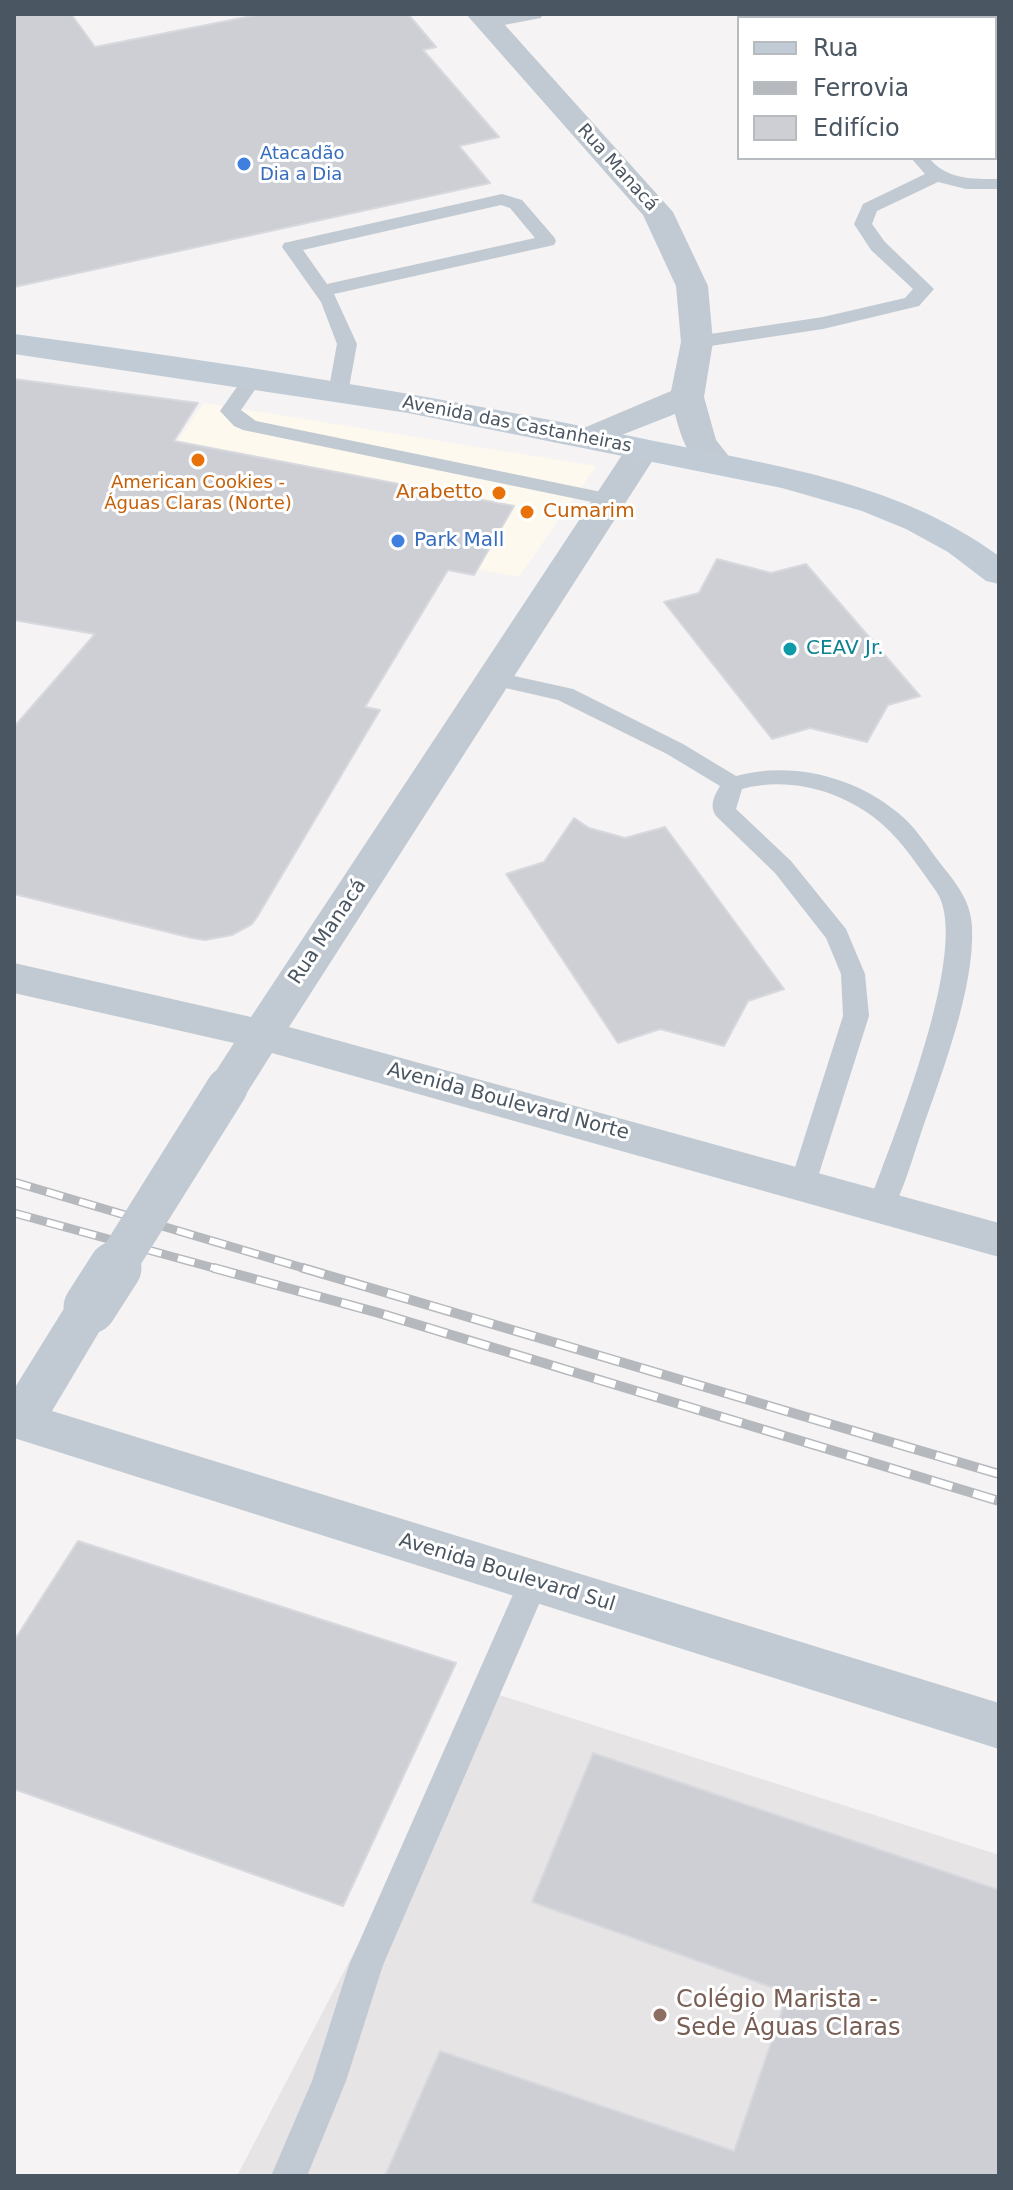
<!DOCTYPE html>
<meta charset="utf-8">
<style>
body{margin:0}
#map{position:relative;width:1013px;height:2190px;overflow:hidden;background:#f5f3f3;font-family:"DejaVu Sans",sans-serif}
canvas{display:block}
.frame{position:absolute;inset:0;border:16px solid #4a5661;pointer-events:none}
.legend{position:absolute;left:737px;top:16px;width:260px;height:144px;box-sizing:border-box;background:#fff;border:2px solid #b7bbc0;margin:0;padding:10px 14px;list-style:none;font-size:24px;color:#4a5661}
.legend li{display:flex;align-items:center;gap:16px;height:40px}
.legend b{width:40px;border:2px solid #b7bbc0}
</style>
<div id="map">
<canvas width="1013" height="2190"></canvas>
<div class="frame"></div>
<ul class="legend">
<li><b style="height:10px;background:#c1cbd6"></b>Rua</li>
<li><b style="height:10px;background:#b5b8bd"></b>Ferrovia</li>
<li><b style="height:22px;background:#cdcfd5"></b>Edifício</li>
</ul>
</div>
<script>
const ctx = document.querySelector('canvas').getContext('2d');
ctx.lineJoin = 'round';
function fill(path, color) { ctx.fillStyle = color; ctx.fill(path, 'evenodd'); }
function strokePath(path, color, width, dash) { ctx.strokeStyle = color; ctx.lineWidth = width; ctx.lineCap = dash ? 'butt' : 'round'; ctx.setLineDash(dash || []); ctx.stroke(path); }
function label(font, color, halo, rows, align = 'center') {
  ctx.font = font + ' "DejaVu Sans",sans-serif'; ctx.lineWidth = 6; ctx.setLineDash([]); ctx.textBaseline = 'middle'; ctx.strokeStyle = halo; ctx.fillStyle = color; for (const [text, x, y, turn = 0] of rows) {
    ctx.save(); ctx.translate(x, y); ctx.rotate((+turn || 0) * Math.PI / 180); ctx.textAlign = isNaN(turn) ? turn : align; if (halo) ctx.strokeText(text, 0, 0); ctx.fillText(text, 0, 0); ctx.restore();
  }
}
fill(new Path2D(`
 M204,403l392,63 -77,111 -386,-71z`), '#fdf9ef');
fill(new Path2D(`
 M490,1692l509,163v321h-762z`), '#e6e4e5');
const building = new Path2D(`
 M14,14h57l24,33 167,-33h146l28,33 -13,3 76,87 -40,9 31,37 -476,104z
 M14,379l184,24 -24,38 340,65 -40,69 -26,-5 -83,137 15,3 -123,207 -5,7 -20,11 -27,5 -13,-2 -178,-44v-167l81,-93 -81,-14z
 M717,559l54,14 35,-9 114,132 -32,9 -21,37 -57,-14 -38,11 -108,-137 35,-9z
 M574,818l15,10 36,10 40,-11 119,162 -36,12 -24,45 -64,-17 -42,14 -112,-169 38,-12z
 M78,1541l378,122 -113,243 -329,-117v-148z
 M593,1753l406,137v286h-614l55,-125 294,100 54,-158 -256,-91z`);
fill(building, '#cdcfd5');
strokePath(building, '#d7d9de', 2);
fill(new Path2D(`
 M509,14h34l-2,4 -53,10 -8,-5 2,-4z
 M999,42v12l-4,1v-12z
 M995,76l4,1v12l-4,-1z
 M911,158h18c18,22 44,21 70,21v10h-33l-28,-7 -61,29 -5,13 13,18 49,47 -15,17 -96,23 -126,19 -7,-2 -3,-4 3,-4 7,-2 126,-19 82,-19 8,-9 -42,-39 -17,-26 9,-20 62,-30z
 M502,194l20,6 32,37 2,4 -2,4 -220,49 23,50 -9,49 -3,4h-14l-3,-4 9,-49 -16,-42 -39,-55 2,-4zM501,205l9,3 25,30 -208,46 -24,-34z
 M253,372l10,6 -22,32 15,11 355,73 10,6 -10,6 -368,-76 -9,-4 -14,-15 26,-37z
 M496,672l77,17 110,55 53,32c55,-15 117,0 161,36 17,13 30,34 43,51 16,20 31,38 32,64 3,61 -31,148 -51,206 -9,27 -17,56 -30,80l-10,3 -10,-3 -3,-7c22,-61 106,-262 68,-315 -16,-22 -33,-49 -54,-67 -38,-33 -92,-48 -140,-35l-6,20 55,52 55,68 19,45 4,42 -53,167 -4,7 -9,3 -9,-3 -4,-7 53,-167 -2,-42 -15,-36 -51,-65 -59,-57c-7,-10 -2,-20 4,-30l-53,-32 -109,-54 -70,-16 -3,-5 3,-5z
 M534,1568l11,4 4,9 -166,384 -37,116 -39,95h-36l41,-95 37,-116 170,-384 4,-9z`), '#c1cad2');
fill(new Path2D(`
 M466,14h29l178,198 35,74 5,56 -9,55 12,43 19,24 -5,7c-35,9 -48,-29 -55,-57l-84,33 -12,-3 -5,-7 5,-7 92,-39 10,-49 -5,-56 -33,-71z
 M643,439l12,3 5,7 -371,578 710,196v34l-727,-204 -29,46 -16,5 -16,-5 -6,-11 29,-45 -220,-50v-30l237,54 375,-568 5,-7z
 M90,1289l17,5 7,13 -62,104 947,292v46l-985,-311v-49l59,-95z`), '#c1cad2');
fill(new Path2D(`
 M14,334c210,28 419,61 626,104 124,26 254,41 359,118v28l-13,-3 -38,-29 -42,-23 -44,-18 -80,-23 -374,-75 -394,-59z`), '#c1cbd6');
const railFar1 = new Path2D(`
 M14,1182l296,88
 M14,1213l207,57`);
const rail = new Path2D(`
 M214,1268l165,45 620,188
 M303,1268l696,206`);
strokePath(railFar1, '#b5b8bd', 9);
strokePath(rail, '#b5b8bd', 10);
strokePath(railFar1, '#fff', 6, [17]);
strokePath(rail, '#fff', 7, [22]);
strokePath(new Path2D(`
 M113,1270l114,-182`), '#c1cad2', 41);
strokePath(new Path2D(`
 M90,1307l25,-39`), '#c1cad2', 53);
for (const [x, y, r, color] of [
 [244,164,8,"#3f7fe0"],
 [198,460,8,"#e8710a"],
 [499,493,8,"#e8710a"],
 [527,512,8,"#e8710a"],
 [398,541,8,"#3f7fe0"],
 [790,649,8,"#0f9aa8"],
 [660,2015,8,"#8d6e63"]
]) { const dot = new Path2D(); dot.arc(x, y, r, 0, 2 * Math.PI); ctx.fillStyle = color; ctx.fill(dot); strokePath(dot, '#fff', 3); }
label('18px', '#366cbe', '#fff', [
 ["Atacadão",260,154],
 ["Dia a Dia",260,175]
], 'left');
label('18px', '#4a5661', '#fff', [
 ["Rua Manacá",617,168,48],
 ["Avenida das Castanheiras",517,425,11]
]);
label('18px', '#c56008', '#fff', [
 ["American Cookies -",198,483],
 ["Águas Claras (Norte)",198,504]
]);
label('20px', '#c56008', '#fff', [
 ["Arabetto",483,493],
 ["Cumarim",543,512,"left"]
], 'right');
label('20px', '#366cbe', '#fff', [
 ["Park Mall",414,541]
], 'left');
label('20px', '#0d838f', '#fff', [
 ["CEAV Jr.",806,649]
], 'left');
label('20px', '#4a5661', '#fff', [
 ["Rua Manacá",328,932,-56],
 ["Avenida Boulevard Norte",508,1102,15],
 ["Avenida Boulevard Sul",507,1573,17]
]);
label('24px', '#785e54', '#fff', [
 ["Colégio Marista -",676,2001],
 ["Sede Águas Claras",676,2029]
], 'left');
</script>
